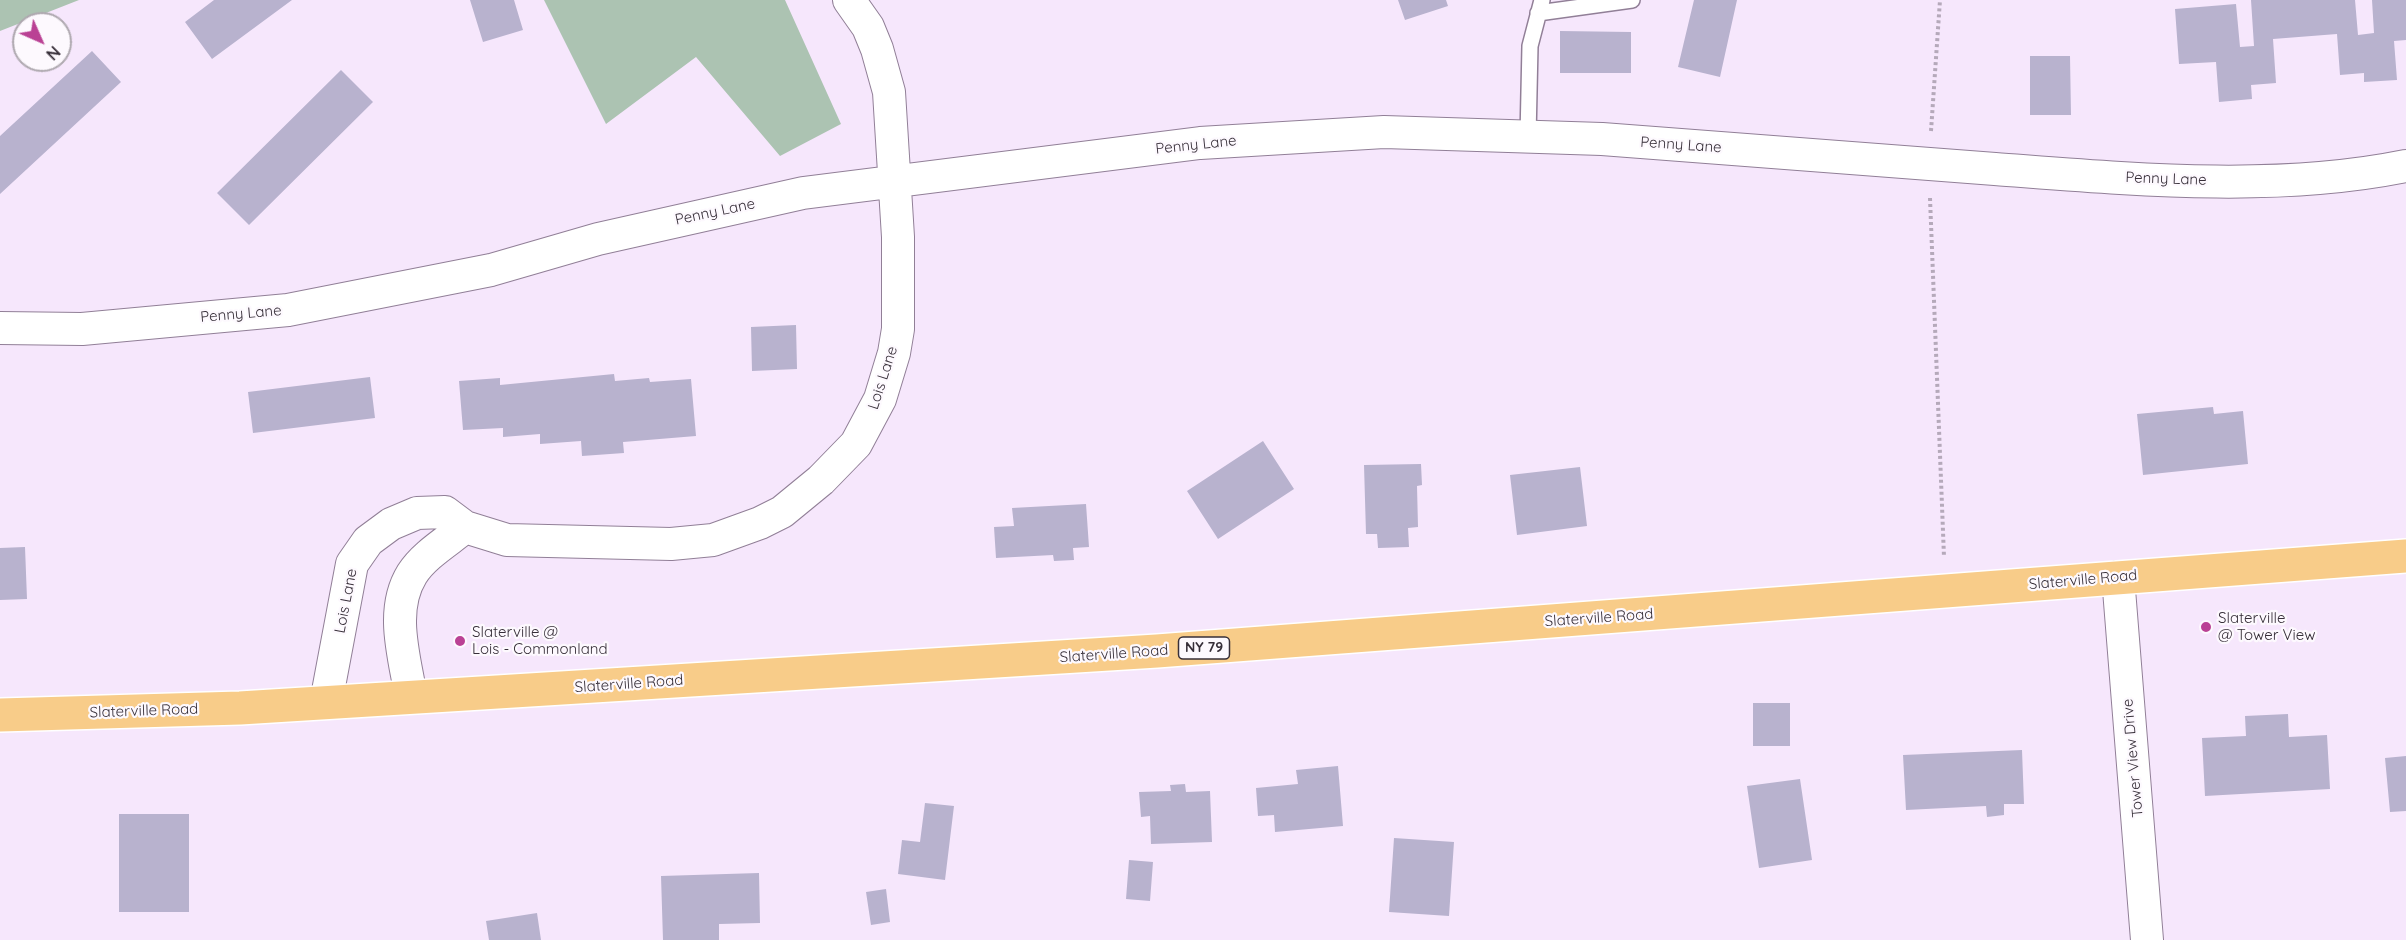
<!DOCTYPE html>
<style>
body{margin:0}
#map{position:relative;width:2406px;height:940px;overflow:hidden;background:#f6e7fc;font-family:Quicksand,sans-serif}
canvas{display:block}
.north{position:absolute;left:12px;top:12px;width:60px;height:60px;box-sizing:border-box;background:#fdf9fe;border:2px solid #aea8af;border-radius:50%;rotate:135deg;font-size:16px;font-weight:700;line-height:24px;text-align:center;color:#372f39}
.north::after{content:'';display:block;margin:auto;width:21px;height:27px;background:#ba4194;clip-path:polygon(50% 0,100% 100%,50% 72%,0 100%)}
</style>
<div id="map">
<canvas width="2406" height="940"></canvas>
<div class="north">N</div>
</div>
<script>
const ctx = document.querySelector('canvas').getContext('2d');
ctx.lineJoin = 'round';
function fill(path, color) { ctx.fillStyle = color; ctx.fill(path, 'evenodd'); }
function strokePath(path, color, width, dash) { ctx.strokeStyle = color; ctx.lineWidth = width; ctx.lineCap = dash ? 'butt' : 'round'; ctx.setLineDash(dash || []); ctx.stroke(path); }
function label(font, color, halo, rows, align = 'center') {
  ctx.font = font + ' Quicksand,sans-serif'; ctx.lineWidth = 4.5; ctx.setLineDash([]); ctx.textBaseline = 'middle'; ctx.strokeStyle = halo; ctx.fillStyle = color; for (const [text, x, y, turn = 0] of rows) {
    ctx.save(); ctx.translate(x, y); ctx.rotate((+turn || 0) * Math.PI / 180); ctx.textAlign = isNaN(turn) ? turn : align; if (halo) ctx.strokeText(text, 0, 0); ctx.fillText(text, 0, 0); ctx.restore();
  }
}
fill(new Path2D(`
 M0,0h79l-79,31z
 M544,0h241l56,124 -61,32 -84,-99 -90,67z`), '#acc3b2');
fill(new Path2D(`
 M214,0h78l-80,59 -27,-37z
 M470,0h44l9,30 -40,12z
 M1398,0h48l2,6 -43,14z
 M1694,0h43l-17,77 -42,-10z
 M2251,0h104l3,35 16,-2 -2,-33h34v40l-12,1 3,39 -33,2v-9l-24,2 -3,-41 -64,5 3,44 -25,2 1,14 -33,3 -3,-40 -37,2 -4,-55 61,-5 4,43 14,-1z
 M1560,31l71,1v41h-71z
 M92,51l29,31 -121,112v-58z
 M2030,56h40l1,59h-41z
 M341,70l32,32 -124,123 -32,-32z
 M796,325l1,44 -45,2 -1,-44z
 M614,374l1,7 34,-3 1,4 41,-3 5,57 -73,6 1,11 -42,3 -1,-15 -41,3v-10l-37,3v-9l-40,2 -4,-49 41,-3v7z
 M370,377l5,41 -122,15 -5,-41z
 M2213,407l1,7 29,-3 5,53 -105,11 -6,-61z
 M1263,441l31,48 -76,50 -31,-48z
 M1421,464l1,21 -5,1 1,41 -10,1 1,19 -31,1 -1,-14h-11l-2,-69z
 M1580,467l7,59 -70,9 -7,-60z
 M1086,504l3,43 -16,1 1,12 -20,1 -1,-6 -57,3 -2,-31 20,-1 -2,-18z
 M25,547l2,52 -27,1v-52z
 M1753,703h37v43h-37z
 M2288,714l1,23 38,-2 3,54 -125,7 -3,-58 44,-2 -1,-20z
 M2022,750l2,54h-20v11l-17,2 -1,-11 -80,4 -3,-55z
 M2406,756v55l-16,1 -5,-54z
 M1338,766l5,60 -68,6 -1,-17 -16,1 -2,-28 42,-4 -2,-14z
 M1800,779l12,81 -53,8 -12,-82z
 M1185,784l1,8 24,-1 2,51 -61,2 -1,-28 -9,1 -2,-25 32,-1 -1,-6z
 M925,803l29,3 -9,74 -47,-6 4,-34 18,2z
 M119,814h70v98h-70z
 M1394,838l60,4 -5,74 -60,-4z
 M1129,860l24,2 -3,39 -24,-2z
 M759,873l1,50 -41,1v16h-56l-2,-64z
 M886,889l4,33 -19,3 -5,-33z
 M537,913l4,27h-52l-3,-19z`), '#b8b2ce');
const lane = new Path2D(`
 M1538,13l94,-13
 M1528,137l2,-91 12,-46`);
const street = new Path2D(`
 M0,328l82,1 206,-19 203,-40 107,-31 205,-46 397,-50 184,-11 218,7c131,10 262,20 393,30 134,10 278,24 411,-3
 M2118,577l29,363
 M411,697c-6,-39 -22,-86 1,-123 12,-19 36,-33 53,-47
 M326,702l26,-138 16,-23 23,-17 26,-11 28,-1 20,15 42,13 164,4 42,-4 47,-17 22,-11 39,-32 35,-36 24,-45 14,-46 4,-24v-92l-9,-145 -12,-43 -9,-22 -19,-27`);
const highway = new Path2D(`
 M0,715l240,-7 917,-57 1249,-95`);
strokePath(lane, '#917f97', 18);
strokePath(street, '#917f97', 34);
strokePath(highway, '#fff', 36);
strokePath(new Path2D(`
 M1931,131l9,-131
 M1930,198l14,359`), '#b5a9ba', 4, [3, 3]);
strokePath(lane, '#fff', 15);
strokePath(street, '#fff', 32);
strokePath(highway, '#f8cc89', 33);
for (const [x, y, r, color] of [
 [2206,627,6,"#ba4194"],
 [460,641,6,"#ba4194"]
]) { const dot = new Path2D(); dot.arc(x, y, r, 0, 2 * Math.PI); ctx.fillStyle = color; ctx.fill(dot); strokePath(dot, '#fdf9fe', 2); }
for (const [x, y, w] of [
 [1204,648,51]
]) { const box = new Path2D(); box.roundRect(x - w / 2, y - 11, w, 22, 4.5); ctx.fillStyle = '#fdf9fe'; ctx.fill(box); strokePath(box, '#372f39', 1.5); }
label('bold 14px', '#372f39', null, [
 ["NY 79",1204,648]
]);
label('15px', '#372f39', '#fdf9fe', [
 ["Penny Lane",1196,145,-6],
 ["Penny Lane",1681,145,4],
 ["Penny Lane",2166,179,2],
 ["Penny Lane",715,212,-12],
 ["Penny Lane",241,314,-5],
 ["Lois Lane",883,378,-72],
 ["Slaterville Road",2083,580,-5],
 ["Lois Lane",346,601,-79],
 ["Slaterville Road",1599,618,-4],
 ["Slaterville Road",1114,654,-4],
 ["Slaterville Road",629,684,-4],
 ["Slaterville Road",144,711,-2],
 ["Tower View Drive",2133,758,-95]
]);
label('15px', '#372f39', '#fdf9fe', [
 ["Slaterville",2218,618],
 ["@ Tower View",2218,635],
 ["Slaterville @",472,632],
 ["Lois - Commonland",472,649]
], 'left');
</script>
